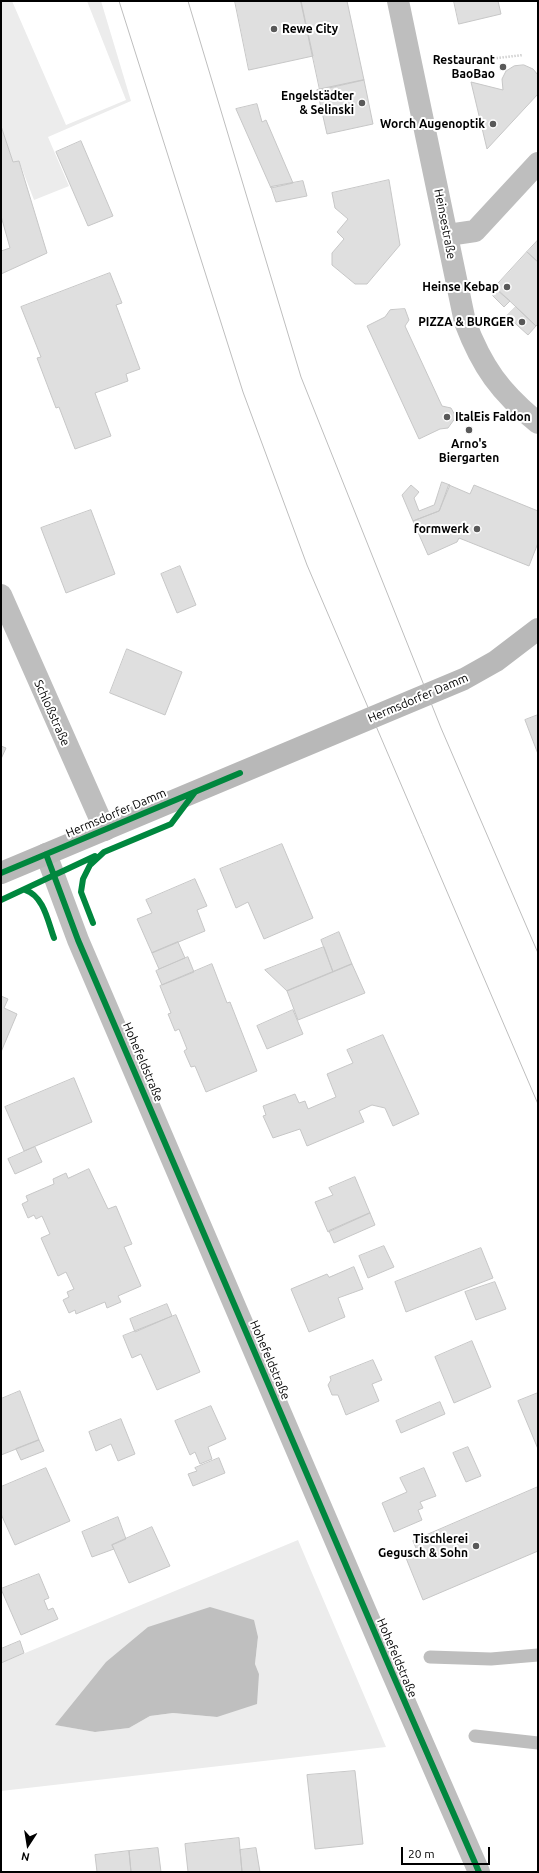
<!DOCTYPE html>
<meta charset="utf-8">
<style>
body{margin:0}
#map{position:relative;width:539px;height:1873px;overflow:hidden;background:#fff;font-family:Ubuntu,sans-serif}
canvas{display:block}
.frame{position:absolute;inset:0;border:2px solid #000;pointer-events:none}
.north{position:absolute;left:8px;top:1825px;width:40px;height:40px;-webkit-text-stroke:3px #fff;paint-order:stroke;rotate:192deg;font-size:11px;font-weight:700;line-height:16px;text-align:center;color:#000}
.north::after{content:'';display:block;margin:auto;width:14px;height:18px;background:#000;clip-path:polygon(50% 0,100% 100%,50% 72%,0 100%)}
.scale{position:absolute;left:401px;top:1847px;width:89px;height:18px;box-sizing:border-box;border:2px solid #000;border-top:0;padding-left:5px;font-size:12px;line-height:14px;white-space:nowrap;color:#000;-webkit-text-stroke:3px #fff;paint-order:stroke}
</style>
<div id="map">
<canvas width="539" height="1873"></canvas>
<div class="frame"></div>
<div class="north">N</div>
<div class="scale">20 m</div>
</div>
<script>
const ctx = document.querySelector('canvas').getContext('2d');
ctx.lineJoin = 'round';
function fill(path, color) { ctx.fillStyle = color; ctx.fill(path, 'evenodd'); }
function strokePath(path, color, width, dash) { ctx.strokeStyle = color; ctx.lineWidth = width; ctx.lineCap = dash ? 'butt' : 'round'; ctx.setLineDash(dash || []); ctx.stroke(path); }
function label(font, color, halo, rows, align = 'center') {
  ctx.font = font + ' Ubuntu,sans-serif'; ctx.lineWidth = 4; ctx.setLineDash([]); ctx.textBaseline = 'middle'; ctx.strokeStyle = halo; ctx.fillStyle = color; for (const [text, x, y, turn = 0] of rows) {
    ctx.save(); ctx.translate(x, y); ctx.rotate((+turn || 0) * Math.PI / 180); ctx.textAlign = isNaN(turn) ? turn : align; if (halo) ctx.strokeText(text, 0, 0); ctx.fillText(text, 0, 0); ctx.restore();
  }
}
fill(new Path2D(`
 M1,1h11l54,124 60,-25 -39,-99h14l30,100 -83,36 21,49 -35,14 -15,-39 -6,1 -12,-36z
 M298,1540l88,207 -385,44v-128zM258,1637l-3,27 4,10 -42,43 -44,-4 -23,3 -21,12 -34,4 -39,-7z`), '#ececec');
fill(new Path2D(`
 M210,1607l44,13 4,17 -3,27 4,10 -2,30 -40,13 -44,-4 -23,3 -21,12 -34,4 -40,-7 51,-63 42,-35z`), '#bfbfbf');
const building = new Path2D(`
 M235,1h66l12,55 -64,14z
 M301,1h46l17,79 -44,10z
 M454,1h44l3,13 -42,10z
 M524,65l9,4 5,6v19l-51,55 -16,-67 32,8 -1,-11 4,-8 8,-5z
 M364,80l9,44 -46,10 -10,-44z
 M257,104l5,18 4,-2 27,63 -22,5 -35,-79z
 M1,126l12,36 6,-1 28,92 -46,21v-23l9,-3 -9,-32z
 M81,141l32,75 -25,10 -32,-74z
 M389,180l11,65 -33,39h-12l-23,-19v-12l12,-14 -7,-7 11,-13 -13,-11 -3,-15z
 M303,181l4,15 -31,6 -5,-15z
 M538,240v22l-11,-10z
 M527,252l11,10v62l-2,2 -41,-39z
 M110,273l12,30 -6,2 24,64 -14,5 2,7 -33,12 16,43 -36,13 -16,-42 -3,1 -19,-50 4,-1 -20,-50z
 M498,291l12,10 -6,6 -11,-11z
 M516,307l20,19 -8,9 -21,-19z
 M405,309l4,11 -4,6 37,80 9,2 5,9 -8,11 -8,1 -21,10 -52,-113 18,-9 5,-7z
 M442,482l8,3 -11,26 -26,10 -11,-26 9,-10 8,7 -5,6 5,13 15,-6z
 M449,485l21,9 4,-9 64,26v32l-9,23 -70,-28 -2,4 -29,13 -15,-34 26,-10z
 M91,510l24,64 -49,19 -25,-65z
 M180,566l16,39 -19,8 -16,-39z
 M127,649l55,23 -17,43 -55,-22z
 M538,715v39l-13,-34z
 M1,746l5,2 -5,11z
 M282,844l31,74 -49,21 -16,-37 -12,6 -16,-39z
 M195,879l12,27 -10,4 8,21 -53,22 -15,-34 15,-6 -6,-13z
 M339,932l13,32 -19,8 -12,-32z
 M178,942l7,16 -26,11 -7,-16z
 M324,947l9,25 -46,19 -22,-21z
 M188,957l6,15 -32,13 -6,-14z
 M212,964l15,39 3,-1 27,69 -51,21 -11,-26 -4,1 -7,-16 3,-2 -8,-20 -4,2 -7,-17 3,-1 -11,-27z
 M352,964l13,29 -67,27 -11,-29z
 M1,996l7,3 -4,9 13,6 -16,38z
 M293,1010l10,24 -36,15 -10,-23z
 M383,1035l36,79 -26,12 -8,-18 -13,-3 -13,6 5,11 -57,24 -7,-17 -27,9 -10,-22 3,-1 -3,-9 32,-12 4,9 6,-2 3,8 28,-12 -9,-23 26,-11 -6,-13z
 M74,1078l18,44 -68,29 -19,-44z
 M35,1147l7,15 -27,12 -7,-15z
 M89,1169l19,40 8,-3 16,38 -8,3 17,39 -23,10 3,6 -14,6 -2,-6 -29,12 -1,-4 -6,3 -6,-13 6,-3 -2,-5 7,-3 -8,-17 -8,4 -17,-38 9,-4 -8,-18 -6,3 -2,-4 -6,3 -6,-14 6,-3 -2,-5 28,-12 -1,-5 13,-6 2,5z
 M355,1177l15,36 -42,19 -13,-30 18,-7 -4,-7z
 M370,1213l5,12 -41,18 -5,-12z
 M384,1246l10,21 -26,11 -9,-22z
 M481,1248l12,30 -87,34 -11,-30z
 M354,1267l9,22 -25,9 7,19 -36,15 -18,-43 36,-15 2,3z
 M495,1282l11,27 -30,11 -11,-28z
 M167,1304l5,12 -37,16 -5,-13z
 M176,1315l24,57 -43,18 -16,-36 -9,4 -9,-22z
 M472,1341l19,46 -37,16 -19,-46z
 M373,1360l9,20 -10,4 7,17 -33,14 -8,-20h-6l-4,-10 3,-5 -1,-3z
 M20,1391l19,49 -38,15v-56z
 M538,1393v56l-20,-48z
 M440,1402l5,12 -44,19 -5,-12z
 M211,1406l15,33 -18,8 4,12 -12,5 -5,-12 -5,3 -15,-34z
 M121,1419l14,35 -17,7 -7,-17 -15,7 -7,-19z
 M39,1440l5,11 -23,9 -5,-11z
 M468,1447l13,29 -15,6 -13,-29z
 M219,1458l6,15 -32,13 -5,-12 9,-3 -2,-3z
 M46,1468l24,53 -55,24 -14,-31v-27z
 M424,1468l12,28 -16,6 3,6 -5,2 4,10 -28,12 -12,-29 25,-11 -7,-14z
 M538,1487v64l-115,49 -17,-42 12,-5 -5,-12z
 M118,1517l8,22 -14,6 2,4 -22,8 -10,-25z
 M152,1527l18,39 -41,17 -17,-38z
 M39,1574l10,24 -5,2 4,10 5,-2 5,11 -37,16 -20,-46z
 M20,1641l4,12 -23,10v-14z
 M355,1771l8,73 -48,5 -8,-74z
 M239,1838l3,34h-54l-3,-28z
 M158,1848l3,24h-30l-2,-21z
 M256,1848l4,24h-18l-2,-22z
 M129,1851l2,21h-34l-2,-17z`);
fill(building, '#dfdfdf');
strokePath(building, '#c7c7c7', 1);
strokePath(new Path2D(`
 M446,64l77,-9`), '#b9b9b9', 2.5, [1, 2]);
strokePath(new Path2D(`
 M430,1657l61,2 47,-4
 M475,1736l63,7`), '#bebebe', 13);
strokePath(new Path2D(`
 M398,1l67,321c17,45 35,70 73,101
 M448,235l27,-4 63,-68
 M1,595l104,235
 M46,854l32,86 312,728 89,204`), '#bebebe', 22);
strokePath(new Path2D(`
 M1,873l463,-194 32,-18 42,-32`), '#b8b8b8', 22);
strokePath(new Path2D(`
 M119,1l124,391 64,173 231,539
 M188,1l113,376 140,351 97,225`), '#bebebe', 1);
strokePath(new Path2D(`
 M46,854l32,86 312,728 89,204
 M1,873l239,-100
 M25,890c19,6 23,32 29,48
 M1,900l94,-44
 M93,923l-12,-31 2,-13 7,-14 14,-13 67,-28 24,-32`), '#00873e', 6);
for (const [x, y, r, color] of [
 [274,29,4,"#595959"],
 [503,67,4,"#595959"],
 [362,103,4,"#595959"],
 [493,124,4,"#595959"],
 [507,287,4,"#595959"],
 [522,322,4,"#595959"],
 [447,417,4,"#595959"],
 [469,430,4,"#595959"],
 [477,529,4,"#595959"],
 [476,1546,4,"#595959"]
]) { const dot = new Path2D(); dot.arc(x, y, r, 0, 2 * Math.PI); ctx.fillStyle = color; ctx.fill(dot); strokePath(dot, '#fff', 1.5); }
label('bold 12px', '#000', '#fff', [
 ["Rewe City",282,29,"left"],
 ["Restaurant",495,60],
 ["BaoBao",495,74],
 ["Engelstädter",354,96],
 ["& Selinski",354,110],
 ["Worch Augenoptik",485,124],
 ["Heinse Kebap",499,287],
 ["PIZZA & BURGER",514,322],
 ["ItalEis Faldon",455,417,"left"],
 ["Arno's",469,444,"center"],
 ["Biergarten",469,458,"center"],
 ["formwerk",469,529],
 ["Tischlerei",468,1539],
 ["Gegusch & Sohn",468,1553]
], 'right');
label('12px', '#000', '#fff', [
 ["Heinsestraße",445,224,79],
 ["Hermsdorfer Damm",418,698,-23],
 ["Schloßstraße",52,713,66],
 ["Hermsdorfer Damm",116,813,-23],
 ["Hohefeldstraße",143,1062,67],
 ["Hohefeldstraße",270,1360,67],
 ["Hohefeldstraße",397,1658,67]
]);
</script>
